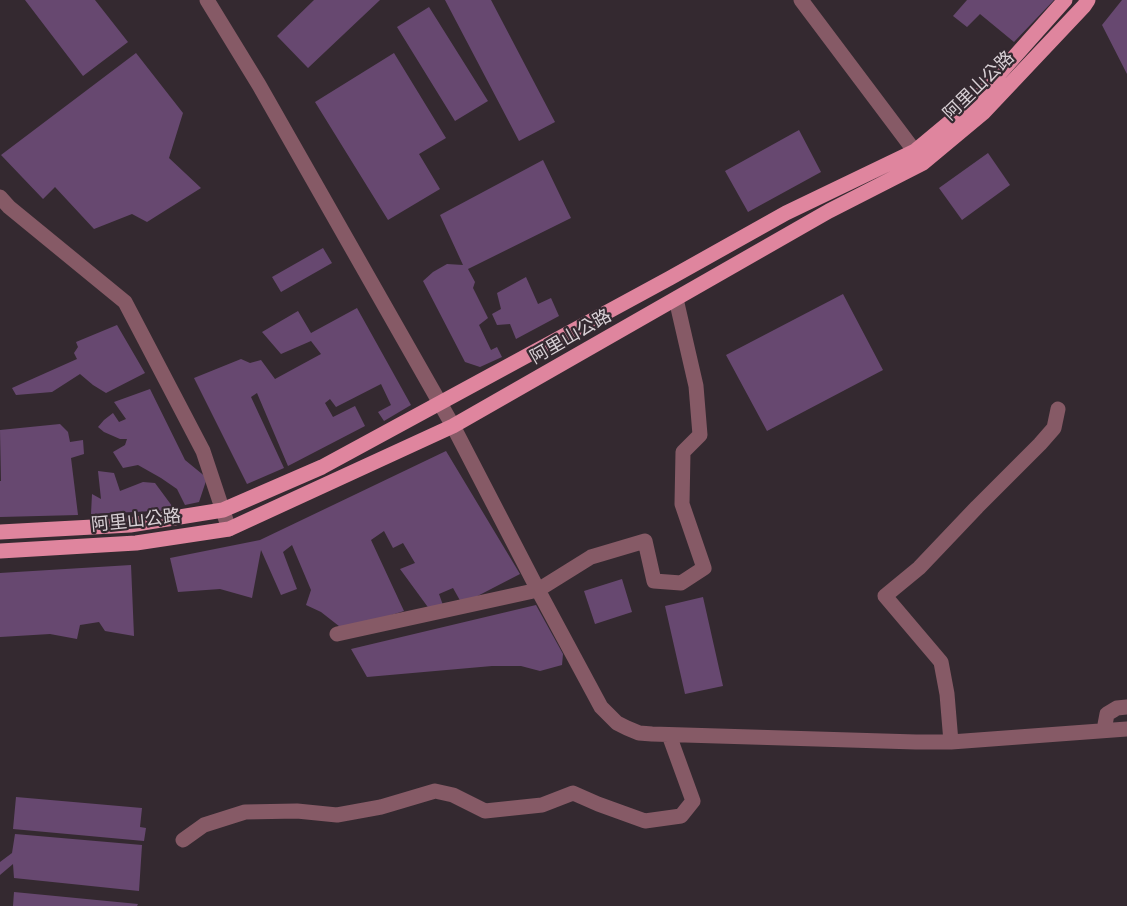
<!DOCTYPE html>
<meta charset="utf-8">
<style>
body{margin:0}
canvas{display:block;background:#342930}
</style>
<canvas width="1127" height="906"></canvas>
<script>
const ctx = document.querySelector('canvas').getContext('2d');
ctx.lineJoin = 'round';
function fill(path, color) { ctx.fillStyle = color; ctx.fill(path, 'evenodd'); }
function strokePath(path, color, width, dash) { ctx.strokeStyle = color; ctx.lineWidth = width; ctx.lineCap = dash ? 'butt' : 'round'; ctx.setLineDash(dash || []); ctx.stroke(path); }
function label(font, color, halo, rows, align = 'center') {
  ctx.font = font + ' "Open Sans","Noto Sans TC",sans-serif'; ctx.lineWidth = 4.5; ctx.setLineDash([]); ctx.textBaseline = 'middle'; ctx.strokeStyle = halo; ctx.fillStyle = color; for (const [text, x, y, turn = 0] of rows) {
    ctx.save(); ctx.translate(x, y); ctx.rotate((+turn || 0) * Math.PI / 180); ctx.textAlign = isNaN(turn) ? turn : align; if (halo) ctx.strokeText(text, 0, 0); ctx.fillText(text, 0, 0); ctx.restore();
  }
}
fill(new Path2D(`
 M25,0h70l33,42 -45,34z
 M314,0h66l-72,68 -31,-32z
 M445,0h46l64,122 -36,19z
 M967,0h87l-40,42 -34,-28 -13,13 -14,-11z
 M1122,0h5v74l-25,-49z
 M429,7l59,94 -33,20 -58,-94z
 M136,53l47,60 -14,45 32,30 -54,34 -15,-8 -38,15 -39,-42 -12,12 -42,-44z
 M394,53l52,85 -27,16 21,35 -52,31 -73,-118z
 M799,130l22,42 -73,40 -23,-41z
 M988,153l22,32 -48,35 -23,-32z
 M543,160l28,58 -103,51 7,13 -2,6 15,30 -9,7 12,25 6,-3 5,10 -22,10 -15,-5 -42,-81 10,-9 14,-8 16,1 -23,-50z
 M323,248l9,15 -51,29 -9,-15z
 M526,277l12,27 13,-6 8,18 -43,23 -6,-15 -13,1 -5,-11 9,-5 -4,-16z
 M843,294l40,76 -116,61 -41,-76z
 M357,308l54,97 -27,16 -6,-9 13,-7 -10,-21 -45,23 -6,-8 -5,4 8,14 22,-11 10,20 -77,40 -31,-73 -6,4 33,71 -37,16 -53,-106 47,-19 9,4 11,-3 14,19 46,-25 -10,-13 -30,13 -19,-22 36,-21 13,22z
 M117,325l28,48 -39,20 -13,-8 -13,-11 -28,18 -36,3 -4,-7 65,-29 -3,-6 4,-6 -2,-5z
 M150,389l35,71 22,18 -8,24 -14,3 -8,-16 -16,-11 -23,-13 -15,3 -10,-16 12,-7 2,-6h-7l-16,-7 -6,-5 6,-7 9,-7 6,9 7,-3 -12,-17z
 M60,424l8,8 2,10 13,-2 1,14 -13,4 7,57 -78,2v-36h1l-1,-51z
 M446,451l74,123 -58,30 -9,-16 -14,6 5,14 -14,2 -30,-41 15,-6 -12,-20 -10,5 -9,-17 -13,9 33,71 -60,19 -23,-18 -15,-7 5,-15 -19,-45 -9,7 14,37 -16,6 -20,-45 -9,48 -32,-9 -42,3 -8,-34 90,-18z
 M98,471l16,2 6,18 23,-9 12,1 20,27 -84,4 1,-20 9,5z
 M131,565l3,71 -29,-5 -6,-9 -19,3 -3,14 -27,-5 -50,3v-64z
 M622,579l10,33 -37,12 -11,-33z
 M703,597l20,89 -38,8 -20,-88z
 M536,605l27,49 -1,11 -22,6 -19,-5h-29l-125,11 -16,-28z
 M16,797l126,11 -2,19 6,1 -2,13 -131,-12z
 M15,834l127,11 -3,46 -125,-13 -1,-14 -13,11v-13l12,-9z
 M14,892l124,12 -1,2h-124z`), '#674870');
strokePath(new Path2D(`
 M207,0l52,85 194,341 85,164 63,117 16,16 10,5 12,5 13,1 264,8h35l176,-13
 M801,0l121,161
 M0,197l9,10 116,95 78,149 26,78
 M337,634l201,-44 53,-33 54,-16 9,40 27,2 23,-15 -22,-64 1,-52 17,-17 -4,-49 -20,-87
 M1104,730l3,-16 10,-6 10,-1
 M951,742l-4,-48 -6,-32 -56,-66 34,-28 58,-61 63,-63 14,-16 4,-19
 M183,840l21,-15 41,-13 52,-1 40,4 44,-8 54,-16 18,4 32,16 57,-6 31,-12 25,11 47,17 36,-5 12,-15 -24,-66`), '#865a66', 15);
strokePath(new Path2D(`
 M0,532l130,-7 93,-15 99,-43 348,-189 116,-65 129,-62 60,-50 90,-101
 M0,551l136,-8 93,-14 224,-103 376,-215 94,-48 60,-50 101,-107 4,-6`), '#df859e', 15);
label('18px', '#d8d0d5', '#342930', [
 ["阿里山公路",979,86,-44],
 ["阿里山公路",571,337,-30],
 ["阿里山公路",136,521,-6]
]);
</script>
